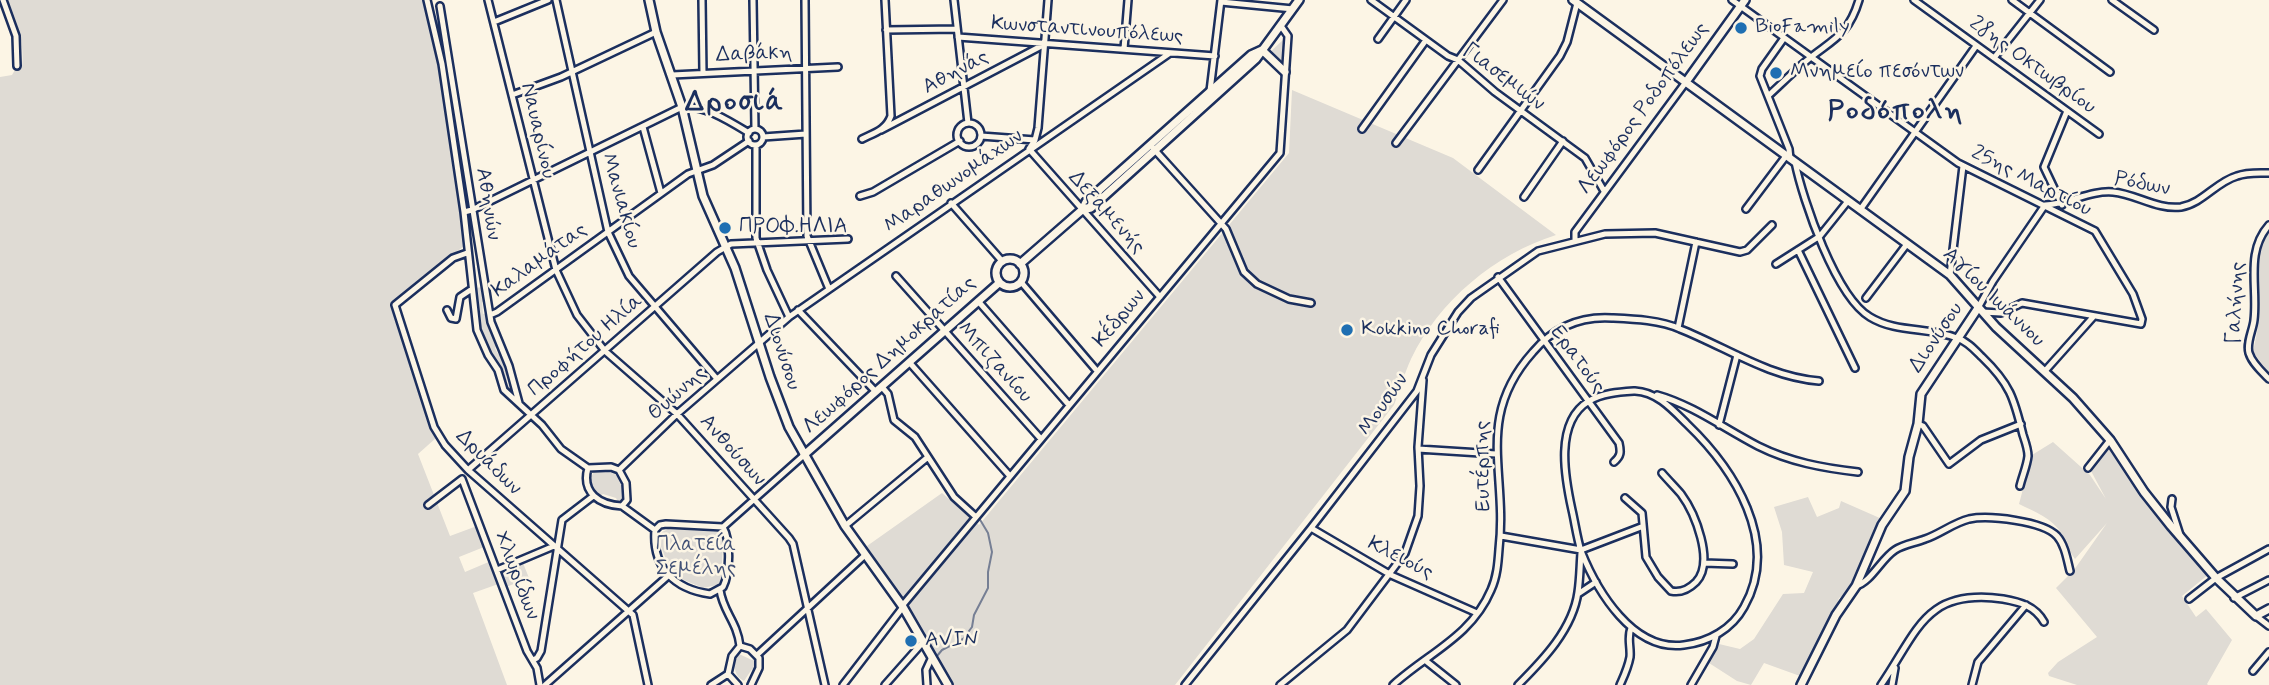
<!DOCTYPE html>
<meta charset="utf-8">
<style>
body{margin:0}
canvas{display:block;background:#fcf5e5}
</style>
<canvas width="2269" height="685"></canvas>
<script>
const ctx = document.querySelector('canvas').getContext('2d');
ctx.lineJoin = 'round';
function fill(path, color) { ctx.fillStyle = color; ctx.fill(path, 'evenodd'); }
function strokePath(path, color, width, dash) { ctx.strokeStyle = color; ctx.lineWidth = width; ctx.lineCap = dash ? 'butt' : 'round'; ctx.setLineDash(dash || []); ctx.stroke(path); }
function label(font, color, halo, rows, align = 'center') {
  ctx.font = font + ' Mynerve,sans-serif'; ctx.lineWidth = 5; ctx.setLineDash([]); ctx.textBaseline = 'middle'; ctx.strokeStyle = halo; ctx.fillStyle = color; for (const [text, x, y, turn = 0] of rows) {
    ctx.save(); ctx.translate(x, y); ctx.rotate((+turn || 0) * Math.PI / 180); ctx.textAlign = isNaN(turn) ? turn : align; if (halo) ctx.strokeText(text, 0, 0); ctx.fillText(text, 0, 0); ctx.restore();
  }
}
fill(new Path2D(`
 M8,0h418l10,41 17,106v14l8,44 3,41 -72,58 35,114 9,20 -18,16 32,82 27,-10 7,21 -25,10 6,15 26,-11 4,12 28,-10 6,15 -23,9 -2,-5 -31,11 34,92h-507v-608l12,-2 4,-7h6c3,-25 -5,-46 -14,-68z
 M1283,40l2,3 -4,22 -12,-12z
 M1292,90l161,68 103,77c-61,19 -117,66 -145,124 -7,15 -11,31 -17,46l-219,280h-221l-87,-139 75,-53 37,32 310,-372z
 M2269,233v140l-16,-21c2,-11 5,-22 6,-33 2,-23 -11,-71 10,-86z
 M483,287l2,14 -3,1 1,12 4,-1 10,33 -2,2 3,6 5,2 6,17 -3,3 2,9 5,2 1,8 -8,-9 -6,-20 -10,-13 -9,-21 -6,-44z
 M2053,442l37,33 16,24 -15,-28 18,-24 32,45 68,82 -27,22 14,21 10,-8 26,31 -25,44 1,1h-131l-28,-9 -1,-3 10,-11 39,-25 -41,-49 18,-18 33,-47 -32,36c-7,-10 -8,-16 -13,-25 -10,-16 -27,-22 -43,-30l13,-49z
 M594,472c24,-3 30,6 29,30h-5l-2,-4 -13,-4 -4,3 -7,-4 -3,-13z
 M1808,497l9,20 22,-9 2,-7 41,18 -27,62 -6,10 -10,7 -5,15 -34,63 -36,-13 -13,22 -14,-4 -28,-18 10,-19 21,5 14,-10 29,-45 21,-1 9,-21 -29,-7 -2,-33 -8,-25z
 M668,529l51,3 4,12 -2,36 -4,5 -14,3 -31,-13 -12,-31 2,-12z
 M739,654l13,6 3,-3 1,2 -1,12 -3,-2 -8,12c-11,-6 -11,-16 -5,-27z`), '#dfdbd4');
strokePath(new Path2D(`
 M937,656l5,-6 21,-11 9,-12 2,-12 14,-27v-16l4,-20 -4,-19 -9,-15`), '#767f94', 2);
const street = new Path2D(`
 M3,0l13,36 1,30
 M427,0l15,64 22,148
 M488,0l68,270 21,45 28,36 72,63 112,124 4,6 32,141
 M556,0l52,232 21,44 88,103
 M702,0l1,73
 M753,0l2,129
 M805,0l2,236 22,53
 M954,0l14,123
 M1048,0l-10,128 -3,12 -6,9 131,148
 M1371,0l77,56 10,4 37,32 90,66 19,33
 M1732,0l226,163 137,68 38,63 9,25 -1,5 -119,-21 -21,10 -19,-1
 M1914,0l185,134
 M2012,0l98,72
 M2112,0l42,30
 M1221,2l72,7
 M440,6l51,316 18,44 10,37
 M494,22l54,-22
 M886,30l71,-1
 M958,37l257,19
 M1784,38l-22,31 -2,7 29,73 1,10
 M1378,39l28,-39
 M1124,49l4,-49
 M1994,58l46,-58
 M672,75l166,-8
 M1210,91l11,-91
 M512,95l49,-18 95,-45
 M1768,96c12,-11 24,-23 37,-34 26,-22 43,-25 54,-62
 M957 135a12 12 0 1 1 24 0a12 12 0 1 1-24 0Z
 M643,127l18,66
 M1362,129l64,-89
 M747 137a8 8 0 1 1 16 0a8 8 0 1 1-16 0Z
 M881,130l164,-86
 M981,136l54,4
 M763,137l43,-3
 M862,139c12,-6 24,-9 29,-23l-6,-116
 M1396,143l107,-143
 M756,145v93l11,32 22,47
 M1153,148l73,81 18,43 13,12 32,15 22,4
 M1795,162c8,39 41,135 75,155 26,16 59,10 87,21 10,3 18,12 25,19 28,27 32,41 41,78 2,6 5,14 5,21 -1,10 -6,21 -8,30
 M1478,170l82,-114 7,-14 10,-39
 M860,196l13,-4 87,-51
 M1524,197l39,-56
 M951,203l51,58
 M2062,205l-18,-38 23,-56
 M1746,209l40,-53
 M1860,210l116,-164
 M2269,225c-24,27 -11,62 -15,95 -1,10 -8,23 -5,33 3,10 13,19 20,26
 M1575,240v-8l111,-150
 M1798,250l57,118
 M467,253l-14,5 -58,47 39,122 11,18 23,25 165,145 15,70
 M1776,264l44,-28 28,-35
 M1950,275l13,-109
 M896,276l145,163
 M1498,277l121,166c2,9 2,13 -5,19
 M1021,282l76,89
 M1866,298l41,-54
 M978,301l91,104
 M1978,308l15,-27 52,-76c23,-1 46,-15 68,-13 23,2 44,18 68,15 22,-4 35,-25 56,-31 10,-4 22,-3 32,-3
 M447,310l4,8 5,1 4,-22 12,-8
 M798,310l78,82
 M490,315l7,-3 191,-138 25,-9 36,-24
 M1678,328l18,-86
 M909,362l100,113
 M2045,371l49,-55
 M882,387l6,7 6,26 21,17 39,60 22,20
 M1635,391c22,1 37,18 52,33 47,45 94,118 57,183 -12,22 -35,35 -60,38 -51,7 -87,-54 -103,-94 -4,-13 -6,-28 -9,-41 -7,-32 -18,-88 17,-109 13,-8 31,-9 46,-10z
 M1657,395c36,10 68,34 101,51 32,16 65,22 100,26
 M1918,424l5,2 26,38 32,-24 40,-16
 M1719,425l18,-70
 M1418,449l78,5
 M611,467l8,3 7,13 1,17 -5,6c-22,-1 -41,-13 -34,-38z
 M588,468l-27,-19 -19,-24 -38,-35 -6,-20 -10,-15 -11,-25 -13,-118 8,-2 210,-103c21,-3 49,15 67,26
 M2088,468l22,-28
 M468,470l249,-218 14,-8 117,-5
 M619,470l58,-56 112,-97 381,-264
 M1625,498l17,15 4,44 12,20 13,14c9,2 18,-2 25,-9 19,-20 -1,-69 -15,-88 -6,-7 -13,-14 -19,-21
 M2172,499l-1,8 9,28
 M428,505l34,-26 65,172 10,17 3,17
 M622,506l33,24
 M845,526l83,-69
 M723,527l81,-72
 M1311,528l80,47 86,38
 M655,530c-3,37 19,59 55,64l13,-7c7,-14 8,-46 0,-60
 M655,530l5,-5 6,-1 57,3
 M1501,536l80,14 60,-23
 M1704,563l29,1
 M497,570l57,-24
 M1856,586c15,-4 25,-27 39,-36 9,-6 20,-7 30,-11 15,-5 28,-16 44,-20 20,-4 74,2 88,17 8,9 10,23 13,35
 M720,590c3,22 17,31 20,56
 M1578,594l18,-12
 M2234,598l35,-18
 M2189,599l27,-21 53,-29
 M902,606l378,-453 8,-117 -7,-10
 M2256,616l13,10
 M740,646l10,3 9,9v10l-8,17
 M757,655l107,-99
 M533,660l4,-2 4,-7 21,-131 30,-23
 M1426,661l30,24
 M2253,671l16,-19
 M545,685l123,-109
 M711,685l17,-11
 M738,685l-10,-11 4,-18 8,-10
 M843,685l60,-78
 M885,685l39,-44
 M927,685l-1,-15 6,-13
 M1185,685l126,-157 106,-137 14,-36 27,-43 13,-14 67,-47 67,-17 50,-1 85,19 7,-2 25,-25
 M1280,685l67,-55 58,-77 13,-37 2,-30 -2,-39 5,-67
 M1393,685c35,-32 78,-48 98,-95 6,-13 7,-27 8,-41 9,-77 -25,-131 34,-197 21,-25 47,-36 79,-34 22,1 48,2 68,11 46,18 88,48 139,52
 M1518,685c25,-25 55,-56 60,-93 2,-13 2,-26 3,-39
 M1620,685c4,-9 8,-17 10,-28 1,-10 -3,-19 1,-29
 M1691,685l22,-38 3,-11
 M1881,685c37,-54 44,-97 122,-86 17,3 32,7 41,23
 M1892,685l3,-17
 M1972,685l6,-23 48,-57`);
const secondary = new Path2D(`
 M649,0l7,32 26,75 21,89 32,72 35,109 19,50 56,99 58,81 45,78
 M1573,0l377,275 46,52 77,71 37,42 34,52 27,34 45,52 40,38 13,-7
 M1262,50l-11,5 -165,147 -4,8 9,-2 165,-149 43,-59
 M1262,50l23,22
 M1686,82l59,-82
 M996 273a14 14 0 1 1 28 0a14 14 0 1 1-28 0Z
 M1020,264l62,-54
 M804,455l195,-172
 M1801,685l35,-70 20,-29 26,-61 23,-34 4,-34 9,-33 3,-30 57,-86`);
strokePath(street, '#1b2f5e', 10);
strokePath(secondary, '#1b2f5e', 12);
strokePath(street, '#fcf5e5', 5);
strokePath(secondary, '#fcf5e5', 7);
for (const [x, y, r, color] of [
 [1741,28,7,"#1f6fb2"],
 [1776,73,7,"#1f6fb2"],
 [725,228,7,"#1f6fb2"],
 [1347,330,7,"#1f6fb2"],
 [911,641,7,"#1f6fb2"]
]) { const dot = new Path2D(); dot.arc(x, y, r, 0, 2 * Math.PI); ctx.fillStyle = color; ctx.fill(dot); strokePath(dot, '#fcf5e5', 2.5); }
label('21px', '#1b2f5e', '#fcf5e5', [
 ["BioFamily",1755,28],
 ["Μνημείο πεσόντων",1790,73],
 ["ΠΡΟΦ.ΗΛΙΑ",739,228],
 ["Kokkino Chorafi",1361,330],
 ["AVIN",925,641]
], 'left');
label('21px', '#1b2f5e', '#fcf5e5', [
 ["Κωνσταντινουπόλεως",1087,31,4],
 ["Δαβάκη",754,55,-2],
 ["28ης Οκτωβρίου",2032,66,36],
 ["Αθηνάς",956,73,-28],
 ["Γιασεμιών",1503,78,37],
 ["Λεωφόρος Ροδοπόλεως",1644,109,-54],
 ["Ναυαρίνου",537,131,77],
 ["Μαραθωνομάχων",954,182,-35],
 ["25ης Μαρτίου",2031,182,27],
 ["Ρόδων",2142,185,11],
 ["Μανιακίου",620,201,74],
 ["Αθηνών",487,204,81],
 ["Δεξαμενής",1106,213,48],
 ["Καλαμάτας",540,261,-36],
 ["Αγίου Ιωάννου",1993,298,44],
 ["Γαλήνης",2237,303,-87],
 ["Κέδρων",1120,319,-50],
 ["Διονύσου",1937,338,-56],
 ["Προφήτου Ηλία",586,346,-41],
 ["Διονύσου",781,352,72],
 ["Λεωφόρος Δημοκρατίας",890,356,-42],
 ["Ερατούς",1577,360,54],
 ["Μπιζανίου",994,363,48],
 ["Θυώνης",678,394,-42],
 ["Μουσών",1384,405,-55],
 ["Ανθούσων",732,451,48],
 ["Δρυάδων",488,463,45],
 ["Ευτέρπης",1484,466,-91],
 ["Κλειούς",1400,559,27],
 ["Χλωρίδων",516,576,69]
]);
label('21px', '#425176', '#fcf5e5', [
 ["Πλατεία",696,546],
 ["Σεμέλης",696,570]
]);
ctx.letterSpacing = '2px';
label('bold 28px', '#1b2f5e', '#fcf5e5', [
 ["Δροσιά",735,104],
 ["Ροδόπολη",1896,113]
]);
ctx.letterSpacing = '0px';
</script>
